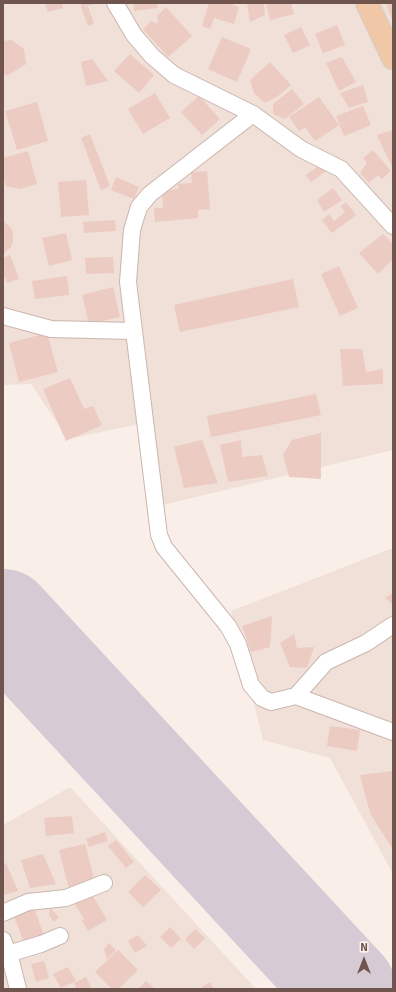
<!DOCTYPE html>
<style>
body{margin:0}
#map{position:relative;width:396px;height:992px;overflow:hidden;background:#faefe8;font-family:Signika,sans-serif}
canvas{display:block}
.frame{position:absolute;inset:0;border:4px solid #70554f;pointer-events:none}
.north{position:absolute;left:344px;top:940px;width:40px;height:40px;-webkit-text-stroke:3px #fdf4ed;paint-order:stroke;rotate:0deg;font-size:11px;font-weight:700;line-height:16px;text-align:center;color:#70554f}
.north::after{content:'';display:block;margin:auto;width:14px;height:18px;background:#70554f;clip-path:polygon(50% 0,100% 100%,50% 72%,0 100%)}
</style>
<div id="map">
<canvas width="396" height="992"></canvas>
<div class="frame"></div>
<div class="north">N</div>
</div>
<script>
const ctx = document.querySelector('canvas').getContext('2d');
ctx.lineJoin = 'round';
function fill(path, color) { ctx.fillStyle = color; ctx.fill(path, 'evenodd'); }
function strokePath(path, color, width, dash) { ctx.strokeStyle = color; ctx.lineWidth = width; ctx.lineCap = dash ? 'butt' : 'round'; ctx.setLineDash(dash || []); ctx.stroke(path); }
fill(new Path2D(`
 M3,3h390v447l-239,57 -15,-83 -71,15 -37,-55 -28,1z
 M393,548v326l-63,-116 -67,-18 -32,-129z
 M70,787l186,202h-253v-164z`), '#f0e0d7');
strokePath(new Path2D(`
 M3,619l343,370`), '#d6cbd5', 100);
fill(new Path2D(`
 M45,3h17l1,5 -15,4z
 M81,3h18l-17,4h6l6,17 -6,2 -7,-19z
 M133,3h24l1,5 -24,3z
 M209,3h19l11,4 -5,17 -20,-6 -4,11 -8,-3z
 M247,3h17l1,12 -15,7z
 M266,3h25l3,11 -24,6z
 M386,3h7v17h-1z
 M166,7l26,29 -24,21 -25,-28 8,-8 7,3 -1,-8z
 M337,25l8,20 -22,8 -8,-19z
 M301,27l9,18 -17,8 -9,-18z
 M222,37l29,12 -14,33 -29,-13z
 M11,40l13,9 2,15 -19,12 -4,-4v-31z
 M130,54l24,21 -15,18 -25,-22z
 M342,57l14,25 -17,9 -13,-28z
 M92,59l16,22 -22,5 -5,-24z
 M270,62l21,23 -13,11 -13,7 -11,-10 -4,-13z
 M363,85l5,17 -19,6 -9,-15z
 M292,89l12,15 -19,15 -12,-5v-10z
 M155,93l15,25 -27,16 -15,-25z
 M199,96l21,23 -18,16 -21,-23z
 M319,97l20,28 -24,16 -10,-14 -6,4 -10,-14z
 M37,102l11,39 -31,9 -12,-39z
 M363,106l8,19 -27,11 -8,-20z
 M393,130v39l-16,-34z
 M90,134l20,52 -9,4 -20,-52z
 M373,150l18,21 -9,8 -4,-4 -9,8 -9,-10 7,-10 -4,-5z
 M28,151l9,33 -17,5 -14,-3 -3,-11v-17z
 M324,162l5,7 -18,13 -5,-7z
 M207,171l3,38 -12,1v8l-43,4 -1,-14h9l-1,-17 16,-2v-5l14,-1 -1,-11z
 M116,177l23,10 -5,12 -23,-9z
 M86,180l3,35 -28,2 -3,-35z
 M333,188l9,12 -18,12 -7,-12z
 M346,202l10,13 -24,18 -10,-13 7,-6 5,7 11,-9 -4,-6z
 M115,220l1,11 -32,2 -1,-11z
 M3,221l8,7 2,6v7l-2,6 -8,7z
 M66,233l6,27 -23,6 -7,-28z
 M383,234l10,10v15l-15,15 -19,-21z
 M10,255l9,24 -12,4 -2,-6h-2v-19z
 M113,257l1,16 -28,1 -1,-16z
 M339,266l19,42 -18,8 -19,-42z
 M67,276l2,19 -34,4 -3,-18z
 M293,279l6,28 -119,25 -6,-27z
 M113,287l7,30 -31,7 -7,-29z
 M47,333l11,39 -39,10 -10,-39z
 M340,349h22l4,23 17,-3v15l-40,2z
 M70,378l14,31 9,-3 9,19 -36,16 -23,-52z
 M316,394l5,21 -110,22 -4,-21z
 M321,433v46l-32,-2 -6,-22 9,-15z
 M202,440l16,43 -34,5 -10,-41z
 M241,440l1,17 20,-2 6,21 -40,6 -8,-37z
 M393,593v12l-8,-7z
 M272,616l-2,31 -19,5 -9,-26z
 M294,634l3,14 17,-1 -7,21 -17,-1 -10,-24z
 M330,726l30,4 -3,21 -30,-5z
 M393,771v79l-23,-37 -10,-38z
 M72,816l2,17 -28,3 -2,-18z
 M105,832l3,9 -19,6 -3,-8z
 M116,840l18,22 -8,6 -18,-22z
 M85,844l10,39 -26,6 -10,-39z
 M43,854l13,30 -26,4 -9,-28z
 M6,863l12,28 -15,4v-31z
 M145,875l16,15 -18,17 -15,-15z
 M91,893l16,27 -19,11 -6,-10 2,-2 -10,-16z
 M34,908l11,30 -20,8 -11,-30z
 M50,908l9,9 -5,5 -5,-7z
 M170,927l11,12 -10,9 -11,-11z
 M195,929l10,9 -11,11 -9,-10z
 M138,935l9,11 -12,7 -7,-12z
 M109,943l7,7 -9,9 -3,-10z
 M118,950l20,20 -20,19h-6l-17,-17z
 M44,961l5,17 -13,4 -5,-18z
 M68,967l8,14 -15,7 -8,-14z
 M86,977l6,12h-15l-3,-6z
 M146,981l9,8h-17z
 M210,982l4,7h-15z`), '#eccbc3');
const minor = new Path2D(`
 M115,3l19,32 18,21 22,19 79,39 48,35 40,20 52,57
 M253,114l-103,80 -11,13 -7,23 -4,52 31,253 5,12 64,79 10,18 13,41 11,13 9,4 25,-6 97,36
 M3,316l48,13 82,2
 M296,696l30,-34 40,-19 27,-18
 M3,913l25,-11 38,-4 38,-15
 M3,940l8,21 7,28
 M8,954l33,-10 19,-8`);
const primary = new Path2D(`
 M367,3l26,55`);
strokePath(minor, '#cab6af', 18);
strokePath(primary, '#d4ccca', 24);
strokePath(minor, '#fff', 16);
strokePath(primary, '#f0c8a8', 22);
</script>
